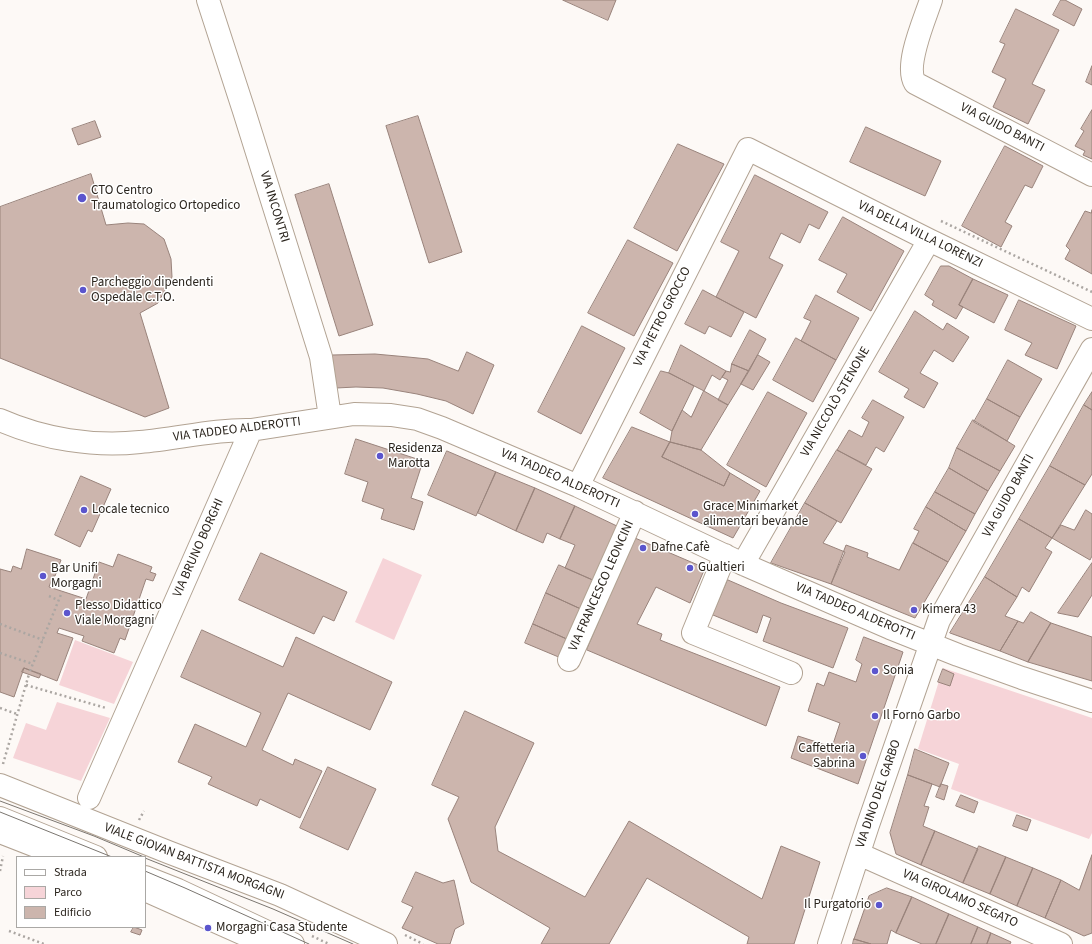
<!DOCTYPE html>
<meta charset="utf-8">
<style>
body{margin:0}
#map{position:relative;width:1092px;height:944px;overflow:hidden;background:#fdf9f6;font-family:"Source Sans 3",sans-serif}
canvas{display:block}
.legend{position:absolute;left:16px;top:856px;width:130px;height:72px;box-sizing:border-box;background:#fff;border:1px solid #aaa8a5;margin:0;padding:5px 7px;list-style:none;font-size:12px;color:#2b251e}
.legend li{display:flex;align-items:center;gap:8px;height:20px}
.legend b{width:20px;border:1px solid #aaa8a5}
</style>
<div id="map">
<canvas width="1092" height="944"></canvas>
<ul class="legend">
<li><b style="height:5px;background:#fff"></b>Strada</li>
<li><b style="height:11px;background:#f6d4d8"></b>Parco</li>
<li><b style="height:11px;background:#ccb5ad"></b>Edificio</li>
</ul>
</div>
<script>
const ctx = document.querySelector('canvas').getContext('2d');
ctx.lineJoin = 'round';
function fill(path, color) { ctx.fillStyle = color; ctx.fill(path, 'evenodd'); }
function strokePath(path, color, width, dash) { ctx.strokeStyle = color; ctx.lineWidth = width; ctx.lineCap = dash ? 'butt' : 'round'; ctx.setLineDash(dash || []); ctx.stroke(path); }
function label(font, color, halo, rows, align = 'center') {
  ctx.font = font + ' "Source Sans 3",sans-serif'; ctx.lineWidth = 3; ctx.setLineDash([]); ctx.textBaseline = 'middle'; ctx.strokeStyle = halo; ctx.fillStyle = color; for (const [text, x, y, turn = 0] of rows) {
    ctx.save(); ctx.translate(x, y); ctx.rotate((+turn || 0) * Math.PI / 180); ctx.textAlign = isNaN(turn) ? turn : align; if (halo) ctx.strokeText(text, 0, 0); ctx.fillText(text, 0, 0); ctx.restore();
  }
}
fill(new Path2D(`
 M383,558l39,17 -28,65 -39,-18z
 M75,640l58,22 -19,42 -55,-19z
 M943,668l149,50v115l-3,6 -138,-50 8,-25 -41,-15z
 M57,702l53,16 -29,63 -68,-23 13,-35 20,7z`), '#f6d4d8');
const building = new Path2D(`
 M563,0h53l-8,20z
 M1061,0h4l17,9 -8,17 -21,-11z
 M1016,9l43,21 -27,54 13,6 -17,34 -35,-17 13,-28 -14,-7 13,-28 -5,-2z
 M1092,66v19l-6,-3z
 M1092,110v49l-9,-4 2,-4 -10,-5 9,-15 -3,-2z
 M418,116l44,136 -33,11 -43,-137z
 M95,121l6,16 -23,8 -6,-16z
 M866,127l75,34 -16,35 -75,-34z
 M678,144l46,20 -47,87 -43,-23z
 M1005,146l38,20 -11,22 -7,-3 -20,37 7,4 -11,21 -39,-21z
 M91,174l15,51 22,-2 16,1 20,15 7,20 1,18 -14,26 -18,10 29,95 -24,9 -145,-59v-151z
 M755,175l73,37 -9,17 -10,-5 -9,19 -19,-10 -12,25 14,7 -27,53 -40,-21 23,-46 -18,-9z
 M329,184l44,141 -34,11 -44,-141z
 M1092,210v64l-27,-15 5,-9 -4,-4 19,-35 6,2z
 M843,217l61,34 -33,60 -34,-19 10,-18 -28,-14z
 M628,240l45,23 -39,73 -46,-23z
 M941,266h8l24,13 -14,26 4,2 -7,12 -24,-14 2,-4 -9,-6z
 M973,279l35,16 -14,28 -35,-18z
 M703,290l41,22 -13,25 -22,-11 -4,8 -20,-10z
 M816,295l43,23 -23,42 -35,-19 10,-20 -7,-3z
 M1019,300l57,26 -19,43 -32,-14 7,-12 -27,-13z
 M915,311l28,19 4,-7 22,14 -16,25 -19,-12 -14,23 18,10 -14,25 -20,-11 5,-8 -30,-17z
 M582,326l43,22 -44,86 -43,-22z
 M750,330l16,9 -17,32 -17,-7z
 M796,338l40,22 -23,42 -40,-22z
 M681,345l45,26 -6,9 -8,-5 -8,16 -35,-18z
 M467,352l27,13 -21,49 -27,-13 -29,-7 -34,-6 -27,-1 -20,1 -4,-33 43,-1 33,3 20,2 30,12z
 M758,355l12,7 -17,28 -12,-6z
 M1008,360l34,19 -22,38 -33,-18z
 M732,364l17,7 -21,34 -10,-5 10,-20 -6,-3 4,-6 4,1z
 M661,371l8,2 25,13 -22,45 -32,-18z
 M704,391l24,14 -27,45 -31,-8 2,-11 10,-21 9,7z
 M768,392l39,21 -41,74 -39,-22z
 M1092,392v18l-8,-5z
 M987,399l33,18 -13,24 -33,-19z
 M873,400l31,17 -20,35 -8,-5 -10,18 -29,-15 12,-20 13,7 7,-15 -7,-4z
 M1084,405l8,5v64l-7,11 -35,-19z
 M973,420l42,26 -15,25 -43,-23z
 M632,427l38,15 -8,15 62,29 6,-13 30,18 -27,47 -130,-60z
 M356,439l67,22 -12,37 12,4 -9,28 -33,-11 3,-10 -22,-8 6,-19 -23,-8z
 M670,442l31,8 29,23 -6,13 -62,-29z
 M957,448l43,23 -12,20 -39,-23z
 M837,450l35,19 -31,54 -36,-20z
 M447,451l49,21 -20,44 -48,-21z
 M1050,466l35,19 -33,53 -33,-19z
 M949,468l39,23 -13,23 -40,-22z
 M496,472l39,16 -19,43 -38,-18z
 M81,476l30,13 -19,43 -4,-2 -8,17 -25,-12z
 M535,488l40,18 -15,33 -13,-6 -4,10 -27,-12z
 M935,492l40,22 -9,17 -40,-24z
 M805,503l32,18 -14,22 22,9 -14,32 -60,-21z
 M575,506l44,21 -24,54 -30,-13 10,-23 -15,-6z
 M926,507l40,24 -18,31 -35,-19 6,-12 -5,-2z
 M1086,510l6,4v42l-2,4 -38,-22 9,-13 13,5z
 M1019,519l33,19 -7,10 7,4 -23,40 -7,-5 -5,10 -32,-20z
 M635,538l70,30 -15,35 -34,-16 -19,37 25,10 -2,6 120,47 -14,39 -179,-76z
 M913,543l35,19 -33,56 -84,-34 15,-39 22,8 -1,4 32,13z
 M27,549l34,11 -6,16h-2l-4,11 37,12 13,-37 14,5 5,-13 34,13 -2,5 6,2 -3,7 -7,-2 -21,61 -5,-2 -6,15 -32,-12 2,-5 -25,-8 -2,5 16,5 -16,43 -33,-13 -10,29 -14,-5v-123l11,3 2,-6 8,3z
 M261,553l86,39 -13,29 -11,-5 -9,18 -75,-34z
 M1092,563v32l-14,22 -20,-4z
 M559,565l36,16 -12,29 -37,-17z
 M985,577l32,20 -12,19 13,5 -18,30 -50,-18z
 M728,580l53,23 67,25 -15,40 -70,-27 8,-23 -8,-3 -6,18 -44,-18z
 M546,593l37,17 -14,30 -36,-16z
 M1031,612l20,11 -23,39 -28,-11 18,-30 5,2z
 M1051,623l41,14v44l-64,-19z
 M533,624l36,16 -8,18 -36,-15z
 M202,630l81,37 13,-30 96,45 -22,48 -82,-37 -26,57 31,15 2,-6 27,12 -22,47 -40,-19 -3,7 -49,-22 4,-7 -34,-15 17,-38 51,23 15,-34 -80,-36z
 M864,637l39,15 -45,132 -67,-26 7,-22 34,11 8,-24 -32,-12 9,-28 7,3 5,-14 27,10 6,-18 -6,-4z
 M24,668l17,6 -2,4 -17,-6z
 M943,669l11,5 -4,12 -12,-4z
 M465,711l69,32 -39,84 3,24 87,46 44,-76 133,78 19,-53 39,16 -26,82h-47l2,-7 -102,-59 -38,66h-68l9,-16 -79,-46 -23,-63 11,-22 -27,-12z
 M915,749l34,14 -9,24 -32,-12z
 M328,767l48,22 -28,61 -48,-22z
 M908,775l24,9 -8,22 5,1 -6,19 12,5 -14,34 -25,-11 -6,-21z
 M941,784l7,2 -4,14 -8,-3z
 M961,795l17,7 -4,11 -18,-7z
 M1017,815l14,5 -4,11 -14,-5z
 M935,831l43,18 -15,34 -42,-18z
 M979,846l27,11 -16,37 -27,-11z
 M1092,855v78l-8,3 -39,-18 16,-38 18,10z
 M1006,857l27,11 -16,38 -27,-12z
 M1033,868l28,12 -16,38 -28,-12z
 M416,872l27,11 11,-3 10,44 -9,5 -5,15h-12l-36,-16 11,-21 -11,-5z
 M887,888l25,9 -16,36 -5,-3 -4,14h-16l-17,-5 15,-43z
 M912,897l37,17 -13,30h-14l-26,-11z
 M949,914l29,13 -7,17h-35z
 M134,927l8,3 -2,5 -9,-3z
 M978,927l13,6 -4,11h-16z
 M991,933l20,9 -1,2h-23z
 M854,939l17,5h-18z`);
fill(building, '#ccb5ad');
strokePath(building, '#99837b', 1);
const minor = new Path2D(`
 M208,0l36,111 77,246 9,60
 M931,0c-6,19 -27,65 -16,83l177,92
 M0,420c43,19 93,27 140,22 37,-3 74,-13 111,-12l103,-16 37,1 26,4 25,9 136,58 165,78 147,64 68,27 64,23 70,23
 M578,486l170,-337 181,91 163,79
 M725,555l-32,78 98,40
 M743,564l186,-324
 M569,660l66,-148
 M89,798l162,-368
 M0,818l96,39
 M859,854l202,90
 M145,877l33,13 115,54
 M829,944l39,-119 71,-205 153,-271`);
const major = new Path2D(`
 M0,785l168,67 112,43 106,49
 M0,832l64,25
 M145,890l121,54`);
strokePath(minor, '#b2a393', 24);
strokePath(major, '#b2a393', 24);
strokePath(new Path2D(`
 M941,221l151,71
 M49,596l9,4
 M0,624l43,16
 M0,653l33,11
 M30,671l32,-79
 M26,685l80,23
 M0,708l17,6
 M3,764l26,-90
 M139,820l5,-9
 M0,871l3,-15
 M9,931l35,13
 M405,935l18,9
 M312,936l17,8`), '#aba6a2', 2.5, [2, 3]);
strokePath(minor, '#fff', 22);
strokePath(major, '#fff', 22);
strokePath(new Path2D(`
 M0,801l94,35 50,21
 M0,812l112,45
 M145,858l128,51 80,35
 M145,871l40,17 124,56`), '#7b7670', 1);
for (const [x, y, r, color] of [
 [82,198,5,"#5b55cd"],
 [83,290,4,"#5b55cd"],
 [380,456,4,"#5b55cd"],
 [84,510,4,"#5b55cd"],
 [695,514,4,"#5b55cd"],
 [643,548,4,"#5b55cd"],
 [690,568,4,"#5b55cd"],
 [43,576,4,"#5b55cd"],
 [914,610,4,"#5b55cd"],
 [67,613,4,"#5b55cd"],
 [875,671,4,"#5b55cd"],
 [875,716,4,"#5b55cd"],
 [863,756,4,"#5b55cd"],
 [879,905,4,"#5b55cd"],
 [208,928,4,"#5b55cd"]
]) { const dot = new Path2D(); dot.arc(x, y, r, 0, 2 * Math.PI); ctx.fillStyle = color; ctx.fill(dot); strokePath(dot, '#fff', 1.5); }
label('13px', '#2b251e', '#fff', [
 ["VIA GUIDO BANTI",1002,128,27],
 ["VIA INCONTRI",274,207,73],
 ["VIA DELLA VILLA LORENZI",920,235,26],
 ["VIA PIETRO GROCCO",663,317,-63],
 ["VIA NICCOLÒ STENONE",836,402,-60],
 ["VIA TADDEO ALDEROTTI",237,430,-7],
 ["VIA TADDEO ALDEROTTI",560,479,24],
 ["VIA GUIDO BANTI",1009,496,-61],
 ["VIA BRUNO BORGHI",199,548,-66],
 ["VIA FRANCESCO LEONCINI",602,586,-66],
 ["VIA TADDEO ALDEROTTI",855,612,23],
 ["VIA DINO DEL GARBO",879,794,-71],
 ["VIALE GIOVAN BATTISTA MORGAGNI",194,862,21],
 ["VIA GIROLAMO SEGATO",960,899,24]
]);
label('13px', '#2b251e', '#fff', [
 ["CTO Centro",91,191],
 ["Traumatologico Ortopedico",91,206],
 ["Parcheggio dipendenti",91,283],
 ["Ospedale C.T.O.",91,298],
 ["Residenza",388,449],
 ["Marotta",388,464],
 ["Grace Minimarket",703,507],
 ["alimentari bevande",703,522],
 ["Locale tecnico",92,510],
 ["Dafne Cafè",651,548],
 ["Gualtieri",698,568],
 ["Bar Unifi",51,569],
 ["Morgagni",51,584],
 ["Plesso Didattico",75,606],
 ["Viale Morgagni",75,621],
 ["Kimera 43",922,610],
 ["Sonia",883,671],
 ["Il Forno Garbo",883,716],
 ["Caffetteria",855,749,"right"],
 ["Sabrina",855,764,"right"],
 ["Il Purgatorio",871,905,"right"],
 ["Morgagni Casa Studente",216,928]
], 'left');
</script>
